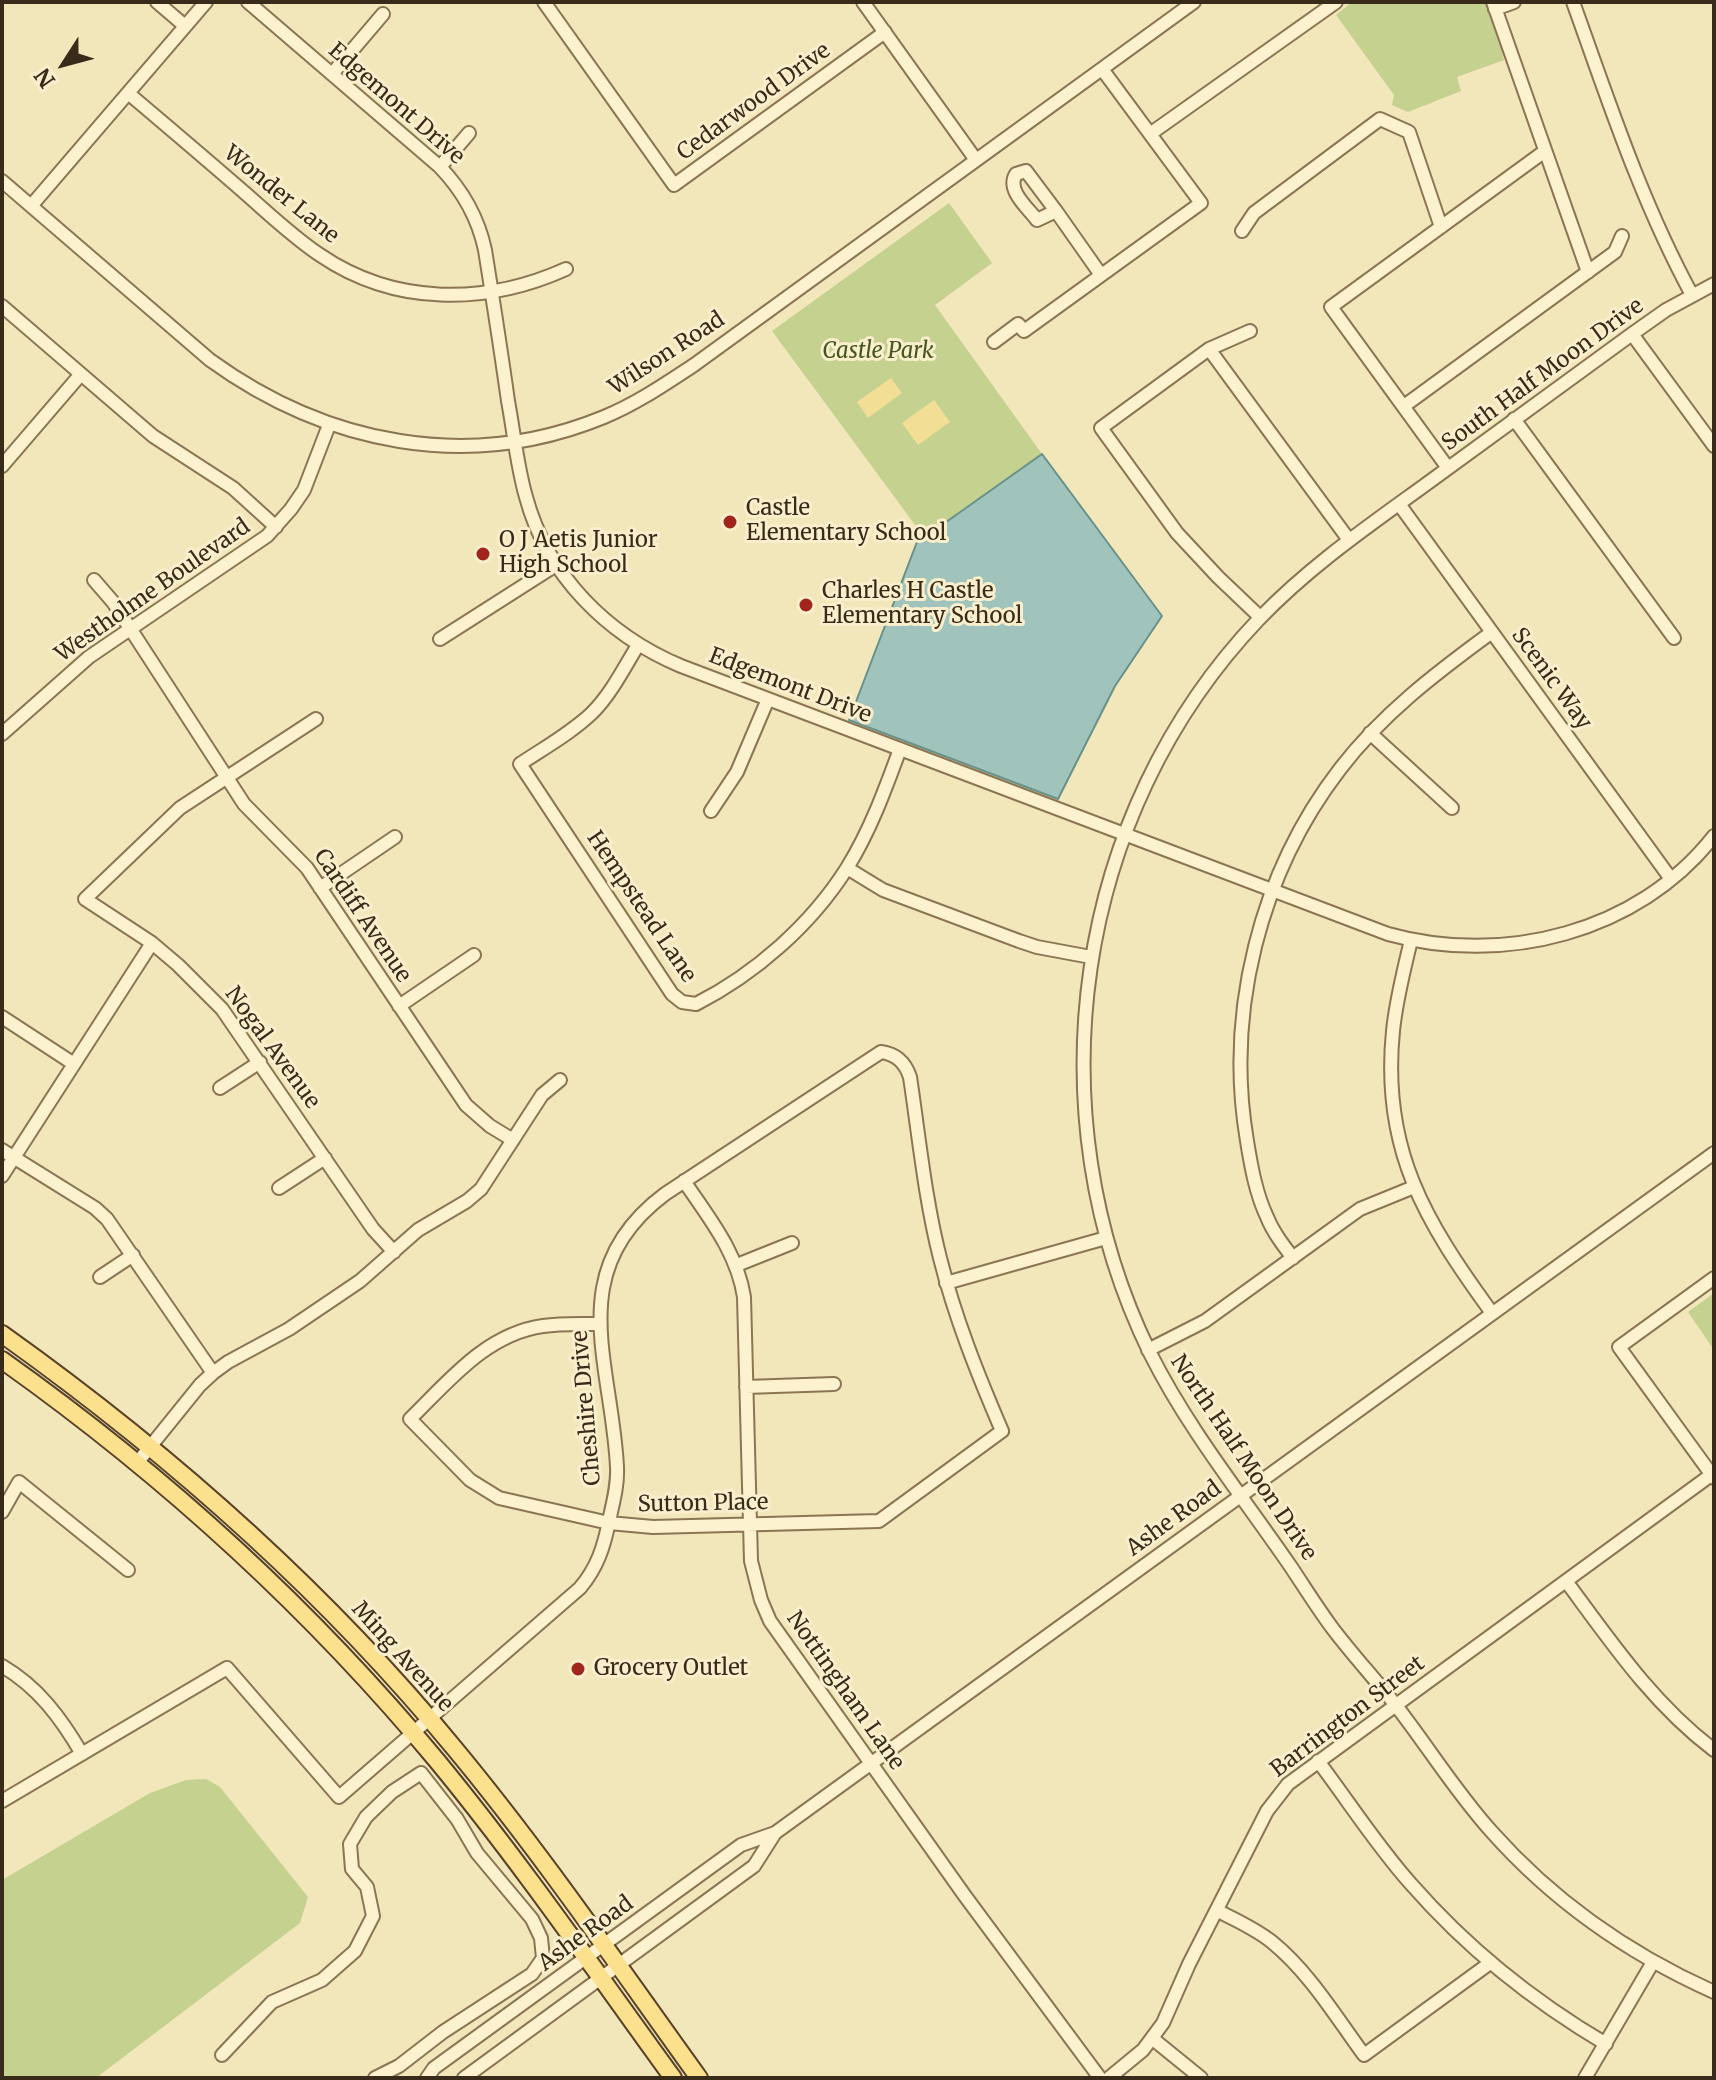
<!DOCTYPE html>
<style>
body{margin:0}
#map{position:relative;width:1716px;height:2080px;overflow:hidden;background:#f2e6bb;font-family:Merriweather,serif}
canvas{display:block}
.frame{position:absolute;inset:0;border:4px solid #392b1a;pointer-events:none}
.north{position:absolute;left:24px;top:24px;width:80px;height:80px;-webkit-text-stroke:6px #f9efcc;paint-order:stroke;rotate:234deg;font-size:22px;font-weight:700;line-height:32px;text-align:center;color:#392b1a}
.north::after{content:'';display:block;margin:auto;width:28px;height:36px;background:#392b1a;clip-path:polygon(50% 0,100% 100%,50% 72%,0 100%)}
</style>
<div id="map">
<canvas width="1716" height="2080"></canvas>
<div class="frame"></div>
<div class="north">N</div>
</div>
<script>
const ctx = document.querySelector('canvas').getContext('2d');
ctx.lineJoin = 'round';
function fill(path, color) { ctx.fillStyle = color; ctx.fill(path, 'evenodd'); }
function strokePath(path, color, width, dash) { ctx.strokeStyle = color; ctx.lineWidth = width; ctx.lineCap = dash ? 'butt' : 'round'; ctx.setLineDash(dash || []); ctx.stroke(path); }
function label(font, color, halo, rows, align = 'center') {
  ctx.font = font + ' Merriweather,serif'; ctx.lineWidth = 6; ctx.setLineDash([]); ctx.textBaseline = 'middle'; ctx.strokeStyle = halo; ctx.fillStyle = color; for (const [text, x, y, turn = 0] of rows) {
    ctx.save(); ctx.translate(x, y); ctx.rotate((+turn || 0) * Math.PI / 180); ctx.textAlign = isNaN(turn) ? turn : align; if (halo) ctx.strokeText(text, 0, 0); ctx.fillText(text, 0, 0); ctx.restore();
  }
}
fill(new Path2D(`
 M1352,2h141l18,51 -8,3 1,4 -47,17 4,14 -53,21 -16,-7 2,-10 -58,-80z
 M949,203l43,60 -57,42 107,149 -118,83 -152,-206z
 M1714,1293v57l-26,-38z
 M206,1779l14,8 88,110 -8,26 -204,155h-94v-198l148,-87 36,-13z`), '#c5d18e');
fill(new Path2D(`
 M891,378l11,15 -34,25 -11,-16z
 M934,400l16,22 -32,23 -16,-22z`), '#f2df95');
const water = new Path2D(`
 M1042,454l120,162 -47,70 -57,113 -209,-79 71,-186 5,3z`);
fill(water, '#a0c3bb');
strokePath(water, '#679189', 2);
const minor = new Path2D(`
 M157,2l28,24
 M248,2l192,165c23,24 38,50 45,83 8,50 16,101 23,151 6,32 9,65 18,96 21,78 81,138 155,169l707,268c115,32 250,-1 326,-98
 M544,2l130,183 211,-153
 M863,2l113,158
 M1493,2l95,270
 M1573,2c36,100 68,199 119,293
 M1495,9l19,-7
 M332,74l51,-60
 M128,93c39,33 78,66 117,100 24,21 48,44 75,62 75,51 166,50 246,14
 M1150,134l186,-132
 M440,167l29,-34
 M2,181l208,179c116,84 258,113 394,57 32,-13 61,-33 90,-52l500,-363
 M31,206l175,-204
 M1056,211l-30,-40 -10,3c-10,16 11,33 21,46l19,-9 45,64
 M1242,231l12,-18 126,-94 29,13 32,95
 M1714,284l-48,26 -34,24c-69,50 -138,100 -207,151 -58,42 -116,82 -166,134 -186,195 -227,493 -109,734 38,76 93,144 141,214 14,21 27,42 42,62 19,25 41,49 61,74 33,42 61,88 97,128 62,70 138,123 223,161
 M2,306l151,130 80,52 43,39
 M1250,331l-41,18 -108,79 76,105 41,44 42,40
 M1632,334l82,112
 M994,342l24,-18 6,7 177,-128 -99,-134
 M1209,349l140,191
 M1404,406l211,-154 7,-16
 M1514,419l160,219
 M2,466l79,-92
 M1448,468l-117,-161 214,-156
 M1399,504l272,375
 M94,580l19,22 131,202 63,64 159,237 24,21 23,14
 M440,639l116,-74
 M638,645c-14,23 -27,49 -46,68 -21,20 -48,35 -72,51l152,230 10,8 14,2c59,-30 115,-79 151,-136 23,-37 38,-78 53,-119
 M316,719l-136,89 -95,91 67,44 26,22 44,44 151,220 21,23
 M1370,733l82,75
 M2,734l87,-77 178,-121 24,-27 13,-19 25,-65
 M711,811l26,-39 31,-73
 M847,868l36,22 136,51 18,6 54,10
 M320,888l75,-51
 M1411,940c-7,30 -15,60 -18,91 -12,118 32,190 99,282
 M399,1006l75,-51
 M2,1017l72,47
 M220,1088l40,-26
 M2,1150l93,58 12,11 106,154
 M2,1176l150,-233
 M684,1181c25,37 53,71 60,116l7,264 10,39 9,21 195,275 135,182
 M279,1188l46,-30
 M1293,1258c-10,-13 -20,-26 -26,-41 -11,-23 -16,-51 -20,-76 -22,-129 13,-268 93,-372 42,-55 96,-96 152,-137
 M737,1265l55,-22
 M100,1277l33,-22
 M1714,1278l-95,69 95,131
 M946,1283l160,-45
 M1148,1350l57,-29 155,-112 54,-22
 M746,1387l88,-3
 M137,1463l63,-78 13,-12 15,-11 61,-33 71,-48 58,-51 49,-29 14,-12 61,-94 18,-15
 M2,1512l17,-30 109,88
 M1566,1581c45,61 87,123 148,169
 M2,1666c36,21 59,52 80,88
 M1318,1761c31,41 59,85 93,123 56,64 122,117 195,160
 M2,1801l225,-133 112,129 241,-209c17,-20 24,-41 29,-67 4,-18 9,-36 8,-54 -5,-104 -55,-196 48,-273l216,-142c15,2 24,10 29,25 9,60 15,122 30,181 15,60 38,117 62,173l-123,90 -226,6 -44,-4 -110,-25 -29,-18 -60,-61c39,-38 76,-85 133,-93 19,-3 37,-2 56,-2
 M775,1833l939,-680
 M1218,1911c18,9 38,18 54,31 38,31 64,75 92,113l126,-92
 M1153,2039l48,39
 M222,2055l50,-53 50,-22 33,-29 18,-35 -6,-29 -15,-18 -2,-25 16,-27 26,-25 29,-19 36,46 20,34 55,66 9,19 2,20 -11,16 -89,58 -44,34 -24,12
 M427,2078l7,-10 307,-223 34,-12 -21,33 -290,212
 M1109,2078l34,-28 20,-27 26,-59 78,-153 21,-27 423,-309
 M1585,2078l68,-116`);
const major = new Path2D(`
 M2,1334c167,119 322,256 453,415 87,105 164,218 244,329
 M2,1360c162,115 309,249 436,402 83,101 158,210 235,316`);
strokePath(minor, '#8b7553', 16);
strokePath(major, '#584228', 20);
strokePath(minor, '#fcf2cf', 12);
strokePath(major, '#fbe08e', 16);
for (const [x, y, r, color] of [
 [730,522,8,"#a1251d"],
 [483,554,8,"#a1251d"],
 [806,605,8,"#a1251d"],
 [578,1669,8,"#a1251d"]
]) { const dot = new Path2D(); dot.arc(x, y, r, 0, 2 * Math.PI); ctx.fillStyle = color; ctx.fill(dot); strokePath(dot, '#f9efcc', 3); }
label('22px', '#392b1a', '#f9efcc', [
 ["Cedarwood Drive",754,102,-36],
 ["Edgemont Drive",396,104,41],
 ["Wonder Lane",281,195,39],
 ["Wilson Road",667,354,-33],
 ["South Half Moon Drive",1543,375,-36],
 ["Westholme Boulevard",153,591,-35],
 ["Scenic Way",1551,679,54],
 ["Edgemont Drive",790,686,21],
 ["Hempstead Lane",641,907,56],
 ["Cardiff Avenue",362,916,56],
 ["Nogal Avenue",272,1048,54],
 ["Cheshire Drive",587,1408,-95],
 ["North Half Moon Drive",1243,1458,56],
 ["Sutton Place",703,1504,-1],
 ["Ashe Road",1174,1519,-36],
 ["Ming Avenue",402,1657,48],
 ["Nottingham Lane",845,1691,55],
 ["Barrington Street",1348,1717,-37],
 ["Ashe Road",586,1934,-36]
]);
label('italic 22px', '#45571e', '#f9efcc', [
 ["Castle Park",878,352]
]);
label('22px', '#392b1a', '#f9efcc', [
 ["Castle",746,509],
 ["Elementary School",746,534],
 ["O J Aetis Junior",499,541],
 ["High School",499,566],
 ["Charles H Castle",822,592],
 ["Elementary School",822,617],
 ["Grocery Outlet",594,1669]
], 'left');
</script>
